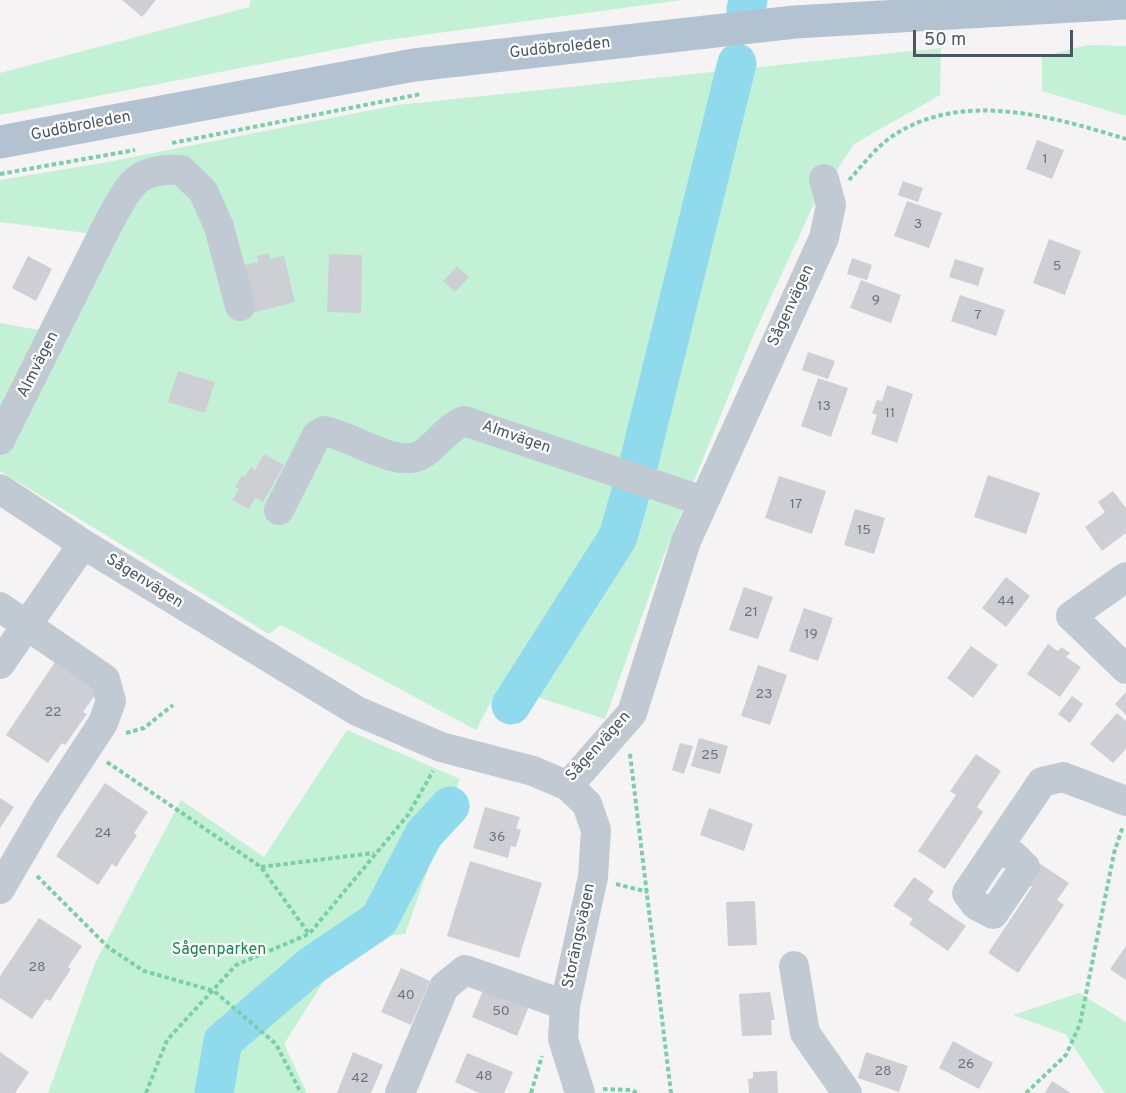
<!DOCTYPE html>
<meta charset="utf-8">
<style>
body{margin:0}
#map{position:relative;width:1126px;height:1093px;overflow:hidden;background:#f5f3f3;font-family:Overpass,sans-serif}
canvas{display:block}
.scale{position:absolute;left:913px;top:30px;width:160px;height:27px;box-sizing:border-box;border:3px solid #4a5661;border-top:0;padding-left:8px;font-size:18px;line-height:21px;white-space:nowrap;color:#4a5661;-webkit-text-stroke:4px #fff;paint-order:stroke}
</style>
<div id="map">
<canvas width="1126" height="1093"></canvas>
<div class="scale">50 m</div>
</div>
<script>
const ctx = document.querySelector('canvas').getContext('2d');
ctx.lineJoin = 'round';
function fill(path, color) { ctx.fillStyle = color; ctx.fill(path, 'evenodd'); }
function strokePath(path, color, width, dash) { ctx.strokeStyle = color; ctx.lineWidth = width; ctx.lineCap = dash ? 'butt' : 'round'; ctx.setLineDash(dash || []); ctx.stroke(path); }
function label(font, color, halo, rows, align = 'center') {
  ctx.font = font + ' Overpass,sans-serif'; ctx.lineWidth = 4.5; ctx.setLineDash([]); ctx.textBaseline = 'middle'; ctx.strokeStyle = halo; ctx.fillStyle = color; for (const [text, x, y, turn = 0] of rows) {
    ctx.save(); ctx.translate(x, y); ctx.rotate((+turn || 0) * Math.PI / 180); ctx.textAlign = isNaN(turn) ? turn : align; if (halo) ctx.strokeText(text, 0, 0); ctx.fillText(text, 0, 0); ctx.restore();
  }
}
fill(new Path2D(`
 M251,0h431l-303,41 -379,74v-42l249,-66z
 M1087,45l39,1v70l-84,-25v-34z
 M941,48l-1,47 -86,49 -42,64 -62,135 -86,212 -59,164 -105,-34 -24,45 -195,-105 -12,9 -269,-163v-148l45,8 49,-97 -94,-12v-42l102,-17 295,-58z
 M347,730l113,49 -55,155 -55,6 -66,104 23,49h-259l47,-130 86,-163 83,57z
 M1079,993l47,29v71h-21l-40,-59 -52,-19z`), '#c3f1d5');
strokePath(new Path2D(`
 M746,9l2,-9
 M639,462l98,-399
 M511,705l107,-168 13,-46
 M214,1093l9,-52 88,-75 68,-46 45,-86 26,-28`), '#90daee', 39);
fill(new Path2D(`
 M122,0h34l-14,17z
 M1037,140l27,10 -12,29 -26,-10z
 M903,181l20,7 -5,14 -20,-7z
 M907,201l35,12 -13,35 -35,-12z
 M1049,239l32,12 -16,44 -32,-12z
 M269,253l1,6 14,-3 11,46 -43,11 -11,-47 17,-4 -1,-6z
 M329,254l33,1 -1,58 -34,-1z
 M28,256l24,13 -16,32 -24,-13z
 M852,258l20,7 -5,15 -20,-6z
 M955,259l29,9 -6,18 -29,-9z
 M457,266l12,11 -14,15 -12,-11z
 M861,280l40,15 -10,28 -41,-15z
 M960,295l45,15 -9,26 -45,-15z
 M808,352l27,9 -7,18 -26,-9z
 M178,371l37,11 -10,31 -37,-11z
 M818,378l30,10 -17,49 -30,-11z
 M887,385l26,9 -16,49 -26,-9 6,-19 -5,-2 5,-13 5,1z
 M264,454l20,11 -21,37 -8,-4 -6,11 -17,-9 7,-11 -4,-2 7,-12 3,2 6,-10 4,3z
 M988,475l52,18 -14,41 -52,-17z
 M779,476l47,15 -14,43 -47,-16z
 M1113,491l13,17v25l-24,18 -17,-24 20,-15 -7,-10z
 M855,509l30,9 -11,36 -30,-9z
 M1006,577l24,19 -24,31 -24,-19z
 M744,587l29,10 -15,42 -29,-9z
 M804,608l29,10 -15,43 -29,-10z
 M1048,644l10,7 3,-4 9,6 -4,4 15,10 -21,30 -33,-23z
 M971,646l27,19 -25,33 -26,-20z
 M55,662l43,29 -15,21 4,2 -22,31 -3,-2 -14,20 -42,-28z
 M758,665l29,10 -17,50 -29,-9z
 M1126,692v23l-11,-11z
 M1072,696l11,8 -13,19 -12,-9z
 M1117,713l9,8v28l-13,14 -23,-19z
 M699,738l29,8 -8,28 -29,-8z
 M680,743l13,3 -9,28 -12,-4z
 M976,754l25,17 -24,36 6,5 -38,57 -27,-18 38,-56 -6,-4z
 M105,783l43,29 -14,21 3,2 -21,32 -4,-3 -14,21 -42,-29z
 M0,798l14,9 -14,21z
 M485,807l35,10 -4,11 5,2 -5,17 -5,-1 -3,12 -35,-10z
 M709,808l44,16 -9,27 -44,-16z
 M470,861l72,22 -23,75 -72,-22z
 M1039,863l30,20 -12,17 7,5 -46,68 -30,-20 44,-66 -6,-4z
 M914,877l20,14 -6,9 38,26 -18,25 -39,-27 4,-5 -20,-13z
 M755,901l2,44 -29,1 -2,-44z
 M39,918l43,28 -14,21 3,2 -21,32 -4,-2 -14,20 -32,-21v-22z
 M1126,946v34l-16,-11z
 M401,968l29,13 -19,44 -30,-13z
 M484,988l45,18 -12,30 -45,-19z
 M770,992l5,28h-4l1,15 -30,1 -3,-42z
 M953,1041l40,22 -14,26 -40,-21z
 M0,1052l29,20 -14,21h-15z
 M353,1052l30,13 -12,28h-34z
 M866,1052l42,14 -9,26 -41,-14z
 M467,1053l46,19 -9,21h-25l-24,-11z
 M777,1071l1,22h-29l-1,-14 5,-1v-6z
 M1052,1081l19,12h-26z`), '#cdcfd5');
strokePath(new Path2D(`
 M172,143l249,-49
 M0,174l135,-24
 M849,180c12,-13 24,-29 38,-40 70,-52 164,-24 239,-1
 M126,733l18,-5 29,-23
 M630,754l41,339
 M107,762l154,105 48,67
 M261,867l113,-14
 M37,876l72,72 35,23 70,20 62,53 25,49
 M616,884l32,8
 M603,1089l28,1 6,3
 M146,1093l21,-53 69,-75 73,-31 99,-119 25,-44
 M531,1093l11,-37
 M1026,1093l40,-38 14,-31 34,-171 9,-27`), '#7ad0a6', 4, [4.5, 3]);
strokePath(new Path2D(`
 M0,440l108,-216c21,-37 26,-57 73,-54l22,21 16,36 21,79
 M0,489l83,55 274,167 84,36 92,24 35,15 19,18 9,26 -3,47 -28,128 -2,34 17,54
 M279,510l38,-75 7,-4c27,4 72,38 97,24 16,-9 25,-27 43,-34l239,80
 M1126,577l-55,39 55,53
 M0,607l105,72 6,22 -8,22 -57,87 -46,79
 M0,664l83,-120
 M568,786l64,-73 54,-172 138,-303 7,-33 -7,-26
 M998,848l16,8 11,11 -32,47 -17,-9 -9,-12 75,-111 21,-5 63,24
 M794,966l11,67 42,60
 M400,1093l44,-106 21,-17 100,35`), '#c1cad2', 30);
strokePath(new Path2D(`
 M0,142l414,-77 381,-43 331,-19`), '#b3c2d1', 33);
label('14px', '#6b747e', null, [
 ["1",1045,160],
 ["3",918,225],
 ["5",1057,267],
 ["9",876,301],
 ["7",978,316],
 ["13",824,407],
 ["11",890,414],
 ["17",796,505],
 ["15",864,531],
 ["44",1006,602],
 ["21",751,613],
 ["19",811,635],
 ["23",764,695],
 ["22",53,713],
 ["25",710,756],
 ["24",103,834],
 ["36",497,838],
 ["28",37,968],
 ["40",406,996],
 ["50",501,1012],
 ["26",966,1065],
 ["28",883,1072],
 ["48",484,1077],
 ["42",360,1079]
]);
label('16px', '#4a5661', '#fff', [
 ["Gudöbroleden",560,49,-6],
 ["Gudöbroleden",81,127,-11],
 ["Sågenvägen",792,306,-65],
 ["Almvägen",39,365,-63],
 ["Almvägen",516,438,19],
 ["Sågenvägen",144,582,32],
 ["Sågenvägen",599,747,-48],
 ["Storängsvägen",580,936,-78]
]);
label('16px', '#17864f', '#fff', [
 ["Sågenparken",219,951]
]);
</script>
